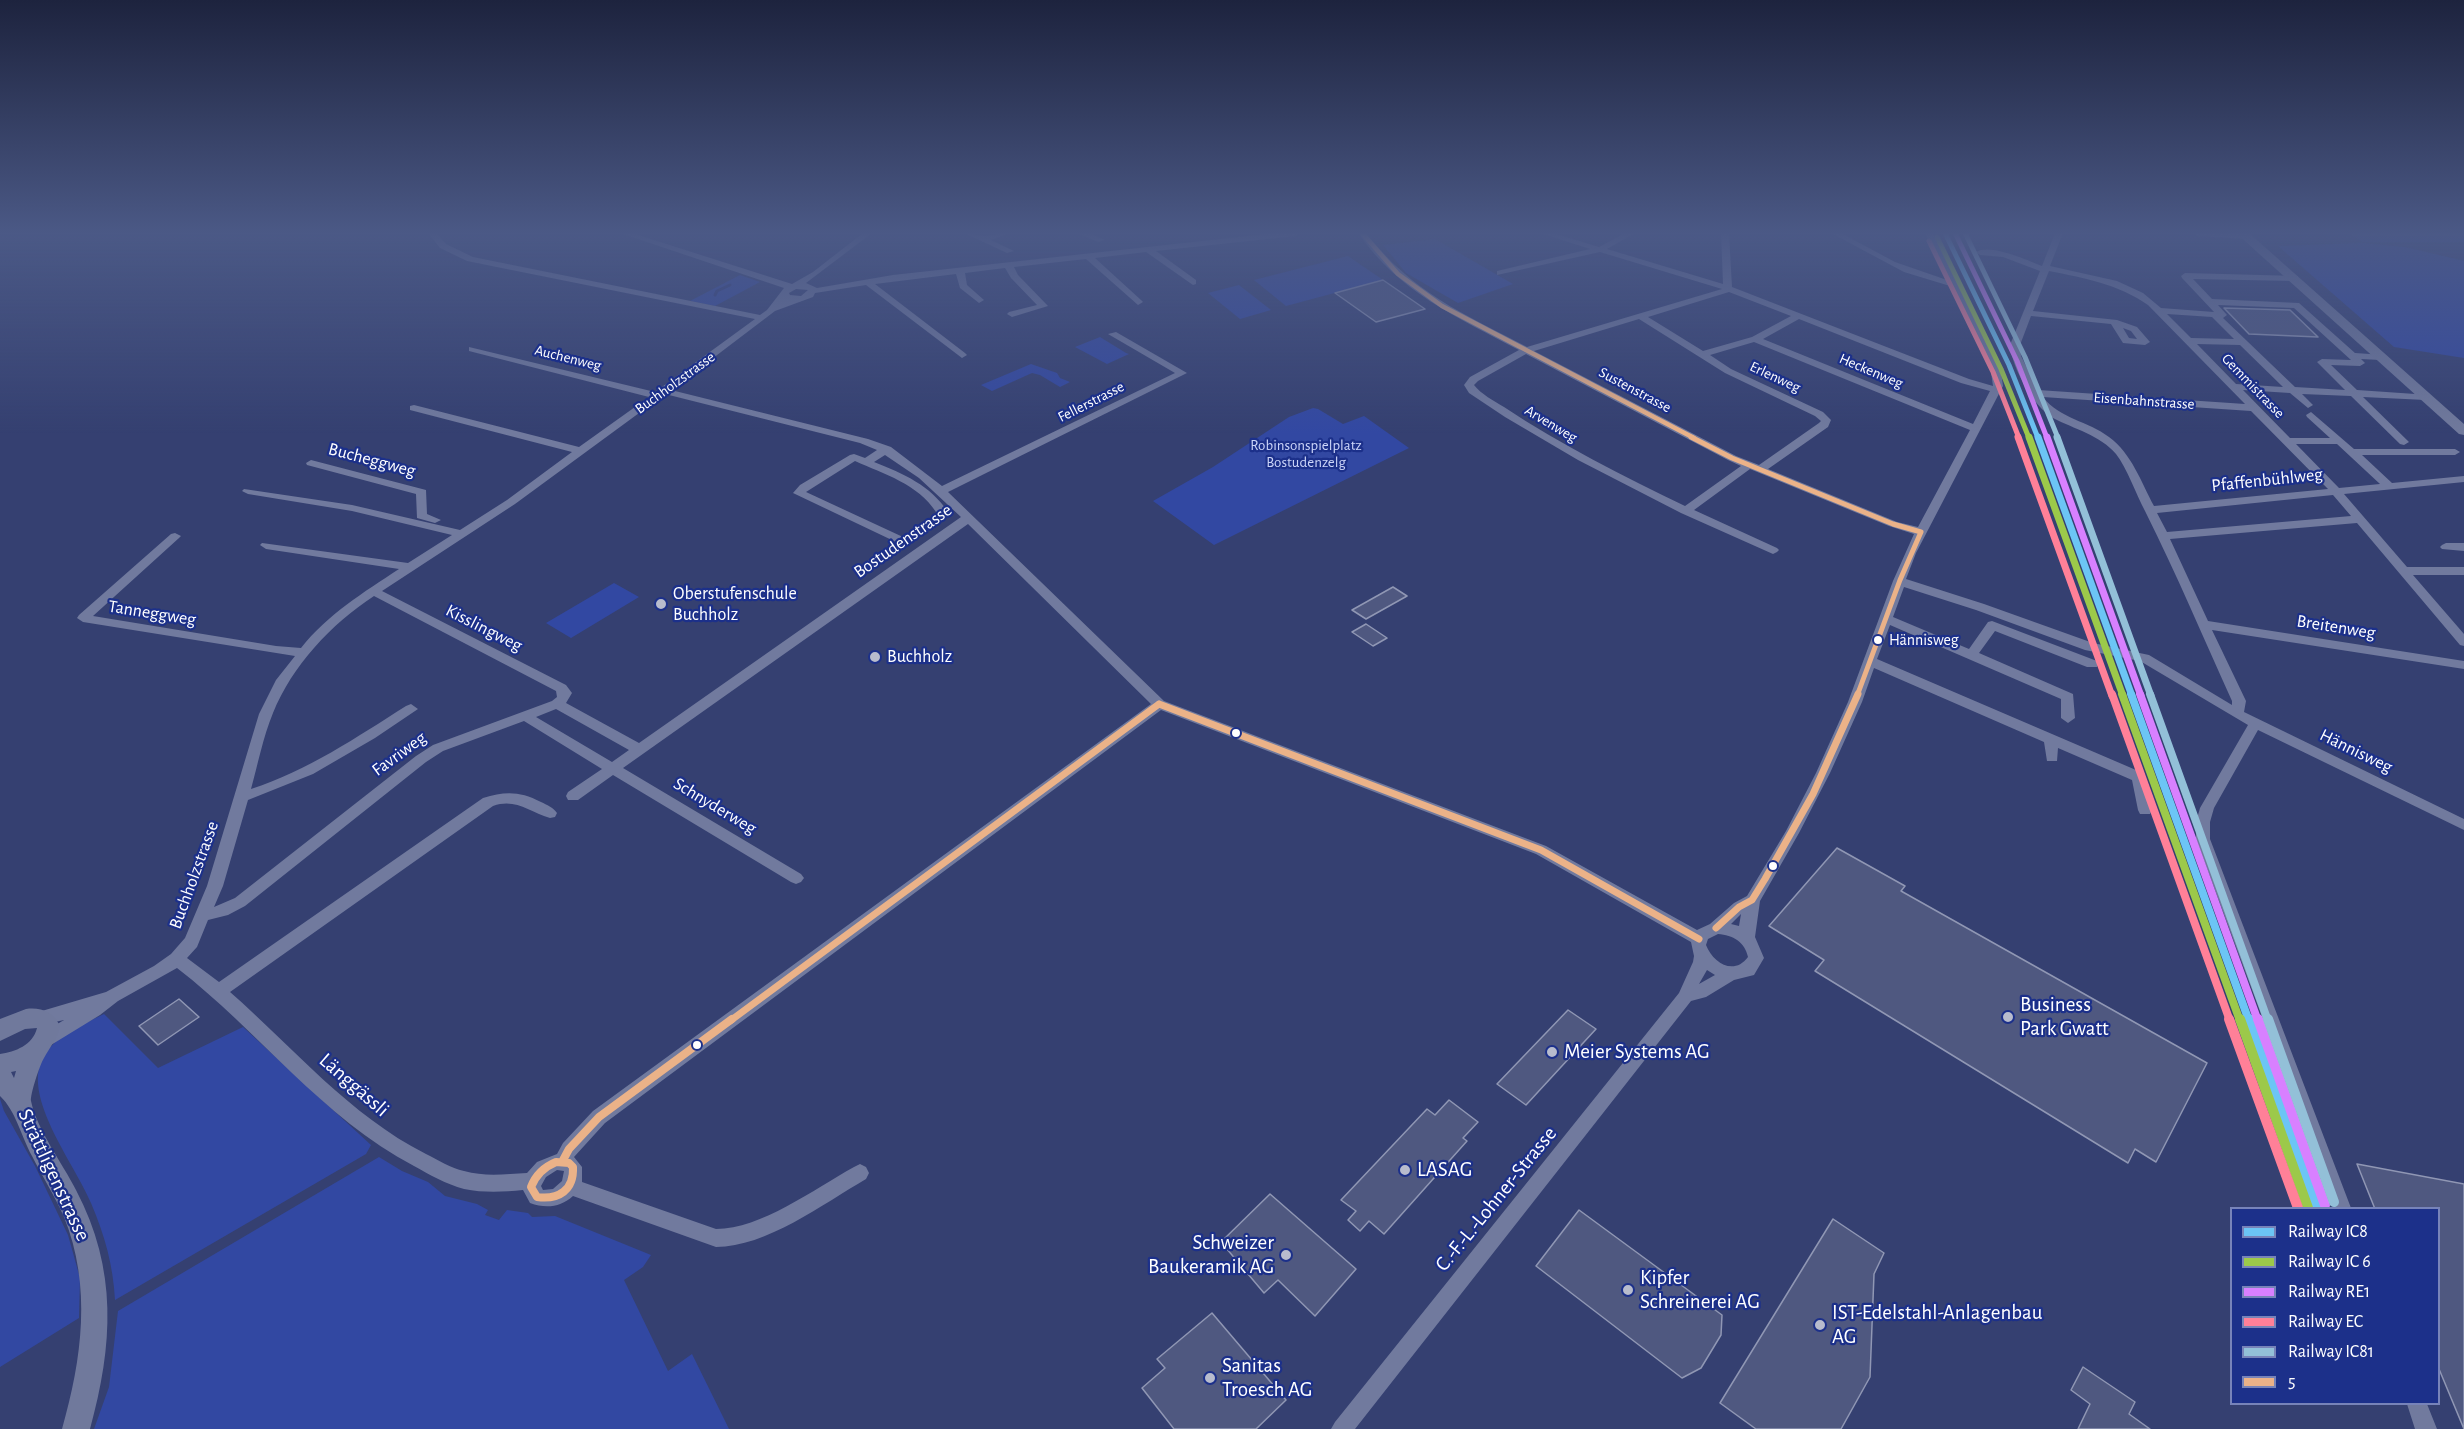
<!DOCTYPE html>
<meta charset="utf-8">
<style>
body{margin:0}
#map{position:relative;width:2464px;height:1429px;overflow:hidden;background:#354071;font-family:"Alegreya Sans",sans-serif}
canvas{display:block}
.legend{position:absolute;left:2230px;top:1207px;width:210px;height:198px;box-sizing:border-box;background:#1c308a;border:2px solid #7783b9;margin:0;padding:8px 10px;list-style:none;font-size:18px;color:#fff}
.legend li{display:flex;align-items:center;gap:12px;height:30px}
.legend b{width:30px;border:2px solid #7783b9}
</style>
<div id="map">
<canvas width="2464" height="1429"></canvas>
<ul class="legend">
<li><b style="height:8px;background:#6cc5f5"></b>Railway IC8</li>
<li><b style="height:8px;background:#9cc94a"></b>Railway IC 6</li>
<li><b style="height:8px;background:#d880ff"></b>Railway RE1</li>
<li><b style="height:8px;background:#ff8098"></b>Railway EC</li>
<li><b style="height:8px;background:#93c0d8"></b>Railway IC81</li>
<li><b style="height:8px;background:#ebb288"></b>5</li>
</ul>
</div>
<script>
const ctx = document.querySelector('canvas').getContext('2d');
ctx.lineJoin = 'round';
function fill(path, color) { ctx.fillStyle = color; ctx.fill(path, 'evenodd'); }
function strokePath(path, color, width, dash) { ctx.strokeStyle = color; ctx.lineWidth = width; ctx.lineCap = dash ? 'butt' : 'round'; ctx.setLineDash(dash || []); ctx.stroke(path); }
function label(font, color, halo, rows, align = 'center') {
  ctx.font = font + ' "Alegreya Sans",sans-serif'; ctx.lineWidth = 4.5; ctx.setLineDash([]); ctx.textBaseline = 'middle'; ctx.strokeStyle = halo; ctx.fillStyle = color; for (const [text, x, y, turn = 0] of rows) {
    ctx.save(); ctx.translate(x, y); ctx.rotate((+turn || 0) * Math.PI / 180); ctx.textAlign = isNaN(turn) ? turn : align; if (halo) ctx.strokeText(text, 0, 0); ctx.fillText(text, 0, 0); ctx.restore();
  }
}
fill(new Path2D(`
 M2348,233h116v9h-102z
 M1435,239l78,45 -55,19 -52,-30 -23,-28z
 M2362,243l43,4 59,14v97l-70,-11 -116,-101z
 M1348,256l35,24 -97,26 -32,-26z
 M740,275l20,7 -45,24 -25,-5z
 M1239,285l32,25 -31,9 -32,-26z
 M1100,337l26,16 3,1 -22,10 -32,-17z
 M1031,364l26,9 3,5 10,4 -10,5 -20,-12 -8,-2 -40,18 -11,-6z
 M1313,408l5,1 25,15 21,-8 45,32 -195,97 -61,-44 60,-34 76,-50z
 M614,583l25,14 -68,41 -25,-15z
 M104,1014l54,54 85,-41 128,118 -5,9 -251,146c-2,-35 -10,-64 -24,-97 -15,-36 -61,-95 -52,-135 7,-29 41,-42 65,-54z
 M0,1099l4,12 31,55 33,69 12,43 -1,40 -79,49z
 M379,1157l23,14 26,11 17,14 32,8 11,6 -3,5 14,5 8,-10 21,3 4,4 23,-1 96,39 -8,12 -19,13 44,91 24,-17 37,75h-635l15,-42 9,-76z`), '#3248a2');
strokePath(new Path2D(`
 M715,295l2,-4 13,-6`), '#2a387b', 3);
const building = new Path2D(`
 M1383,280l42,29 -49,13 -41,-29z
 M2224,308l66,2 28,27 -69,-3z
 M1393,587l14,9 -41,23 -14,-9z
 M1366,624l21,14 -14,8 -21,-14z
 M1837,848l68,38 -4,5 306,172 -51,99 -21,-13 -7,14 -313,-192 9,-11 -55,-34z
 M179,999l20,18 -41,28 -19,-19z
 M1568,1010l28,19 -70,76 -29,-21z
 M1449,1100l29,22 -15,16 4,3 -83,93 -15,-13 -9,10 -12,-11 8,-9 -15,-11 86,-91 8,6z
 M2357,1164l107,20v245l-25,-60v-160h-64z
 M1270,1194l86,75 -41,47 -37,-36 -14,13 -43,-51z
 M1579,1210l143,105 -1,20 -20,33 -19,10 -146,-112z
 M1833,1219l51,34 -10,21 -4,103 -29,52h-85l-36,-26z
 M1212,1313l74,87 -30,29h-82l-32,-41 23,-20 -8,-9z
 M2083,1367l52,35 -6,12 21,15h-72l12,-25 -19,-14z`);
fill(building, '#4f5880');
strokePath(building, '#9097b4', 1.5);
fill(new Path2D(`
 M428,233h8l10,11 27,13 287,58 7,-5 17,-22 -164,-55h12l160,51 21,-12 50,-39h9l-66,50 11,5 76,-13 381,-42h26l-4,3 -140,15 40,29v4l-3,1 -47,-33 -51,6 46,42 2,2 -5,3 -52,-46 -72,8 4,8 30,31 -36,11 -5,-3 2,-2 28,-7 -26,-27 -6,-10 -40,5 2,12 17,15 -5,3 -19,-15 -4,-14 -81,10 90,69 2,2 -5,3 -96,-73 -51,8 -2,4 -38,14 -104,79 197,49 23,8 51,39 233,-113 -67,-39 8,-2 71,41 -239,119 216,209 382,145 151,84 13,-6 24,-21 13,-7 39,-65 30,-58 32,-71 45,-121 21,-47 -25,-8 -139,-57 -56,41 83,38 2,2 -2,2 -4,2 -92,-41 -103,-53 -73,-43 -36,-24 -5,-8 6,-8 49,-27c-62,-33 -119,-57 -161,-117h8c47,60 96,80 161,114l195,-58 -122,-37 -103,23v-4l93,-22 -50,-16h13l46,14 26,-14h10l-28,16 116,35 -2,-51h8l3,54 237,92 24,7 -2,-14 -41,-86 -46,-14 -73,-39h10l54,29 52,18 -22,-47h8l68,139 2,14 -87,167 -10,26 78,25 109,39 56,12 83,50v-4c-29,-64 -55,-126 -87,-190 -9,-17 -18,-43 -29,-57 -16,-19 -42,-25 -63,-36 -20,-12 -41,-50 -43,-73l30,-74 -37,-14 -23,-2 -4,-3c14,-9 51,8 66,14l13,-33h8l-13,33 67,15 26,12 18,15 53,4 -32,-34 -1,-2 4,-3 113,3v4l-3,1 -102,-2 19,20 87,4 56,50 29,2 2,2 -5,3 -20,-1 4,4 -5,3 -29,-1 26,25 73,5 1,2 -5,3 -63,-3 46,45 -5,3 -4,-1 -49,-48 -49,-2 11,11 -5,3 -18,-15 -47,-3 47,48h40l-23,-21 -1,-2 5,-3 43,37h101l5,3 -5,3h-93l30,28 72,-7v6l-120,12 63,73h57v8h-51l51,59v12l-4,-1 -103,-122 -187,16 38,82 256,40v8l-252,-39 34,71 -2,11 220,107v11l-206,-100 -44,78 -4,14v17l141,369h-18l-137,-369v-17l4,-14 48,-83 -108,-64 -55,-11 -109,-40 -72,-23 -11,30 76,32 19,-27 4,-1 105,40 1,3 -1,3h-10l-92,-36 -16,22 94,41 2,24 -7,5 -7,-5v-19l-171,-74 -13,34 266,114 9,37 -2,4h-10l-2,-4 -6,-30 -74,-32 -1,13h-10l-3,-19 -170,-74 -12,34 -32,71 -31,60 -39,68 -5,36 9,21 -10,17 -20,5 -28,17 -15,4 -336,428h-24l4,-7 344,-429 14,-31 1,-6 -3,-14 -155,-88 -375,-144 -556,413 -31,34 8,10v15l134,47c45,0 98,-40 138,-62l6,-3 6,3 3,6 -3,6c-43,25 -100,68 -150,68l-143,-51c-12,11 -27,13 -43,7l-7,-13c-20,2 -39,3 -59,-1 -18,-5 -34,-14 -50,-23 -92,-48 -155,-135 -237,-198l-59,33 -18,14 -49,30 -6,2 -6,-2 -2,-5 2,-5 25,-15 -23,5 -6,-2 -2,-5 2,-5 71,-21 48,-26 17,-12 14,-16 22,-52 52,-172 17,-34 19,-24 -212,-34 -6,-4 2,-3 92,-81 4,-1 6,3 -2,2 -86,78 183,30 25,2c26,-33 63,-56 98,-79l-133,-20 -6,-4 2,-2 146,20 44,-28 -100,-24 -104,-17 -6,-3 2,-2 108,16 108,25 47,-30 65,-48 -162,-42v-4l4,-1 165,42 70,-50 -180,-46v-4l186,45 100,-73 -288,-58 -27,-13zM2049,271c35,7 69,13 99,34l97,99 -207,-14 -17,-34 -1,-11 11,-29 80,8 12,19 22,2 5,-3 -13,-15 -20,-7 -84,-9zM796,289l12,1 -7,6 -11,-1 -1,-2zM1729,292l62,24 -39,21 -49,14 -55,-34zM2218,305l76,3 57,52 -29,-1 -5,3 28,28 -50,-3 -72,-69 4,-3zM2167,314l45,3 22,22 -43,-1zM1639,319l86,54 90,43 6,5 -2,2 -60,42 -23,-9 -202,-105zM1799,319l162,64 29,8 -17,33 -210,-85zM2123,328l8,3 6,8 -8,-1zM1754,342l216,88 -52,97 -21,-5 -129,-53 60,-42 3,-7 -8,-8 -92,-43 -21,-14zM2197,344l43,1 43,42 -47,-3zM1526,354l202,106 13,6 -56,40c-62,-30 -124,-61 -181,-99 -10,-6 -23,-13 -30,-22l4,-4zM665,394l195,49 17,7 -12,8 -11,-4 -4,1 -50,30 -7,8 103,49 -34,23 -2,3 2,3h8l77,-54 1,-5c-18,-27 -44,-38 -74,-50l11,-7 34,23 42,39 -322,226 -73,-40 6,-10 -6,-8 -184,-94 133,-87zM2043,397l208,14 77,78 -174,17c-13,-24 -22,-52 -45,-69 -21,-16 -49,-18 -66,-40zM2296,444h41l43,40 -41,4zM855,461c29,13 63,23 81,51v3l-33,22 -97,-45zM2333,495l18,21 -184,16 -10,-19zM968,524l183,180 -558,407 -30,32 -6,11 -20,8 -10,11c-21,1 -42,4 -63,-2 -13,-3 -26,-11 -38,-17 -77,-39 -132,-106 -196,-162l263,-186c23,-8 36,6 57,12l5,-1 2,-4c-4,-6 -10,-8 -16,-11 -21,-11 -36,-11 -58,-4l-264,184 -32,-24 10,-11 11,-27 20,-5 17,-9 181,-144 17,-11 81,-30 78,48 -34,23 -2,4 2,4h10l35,-25 178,107 5,2 5,-2 3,-4 -3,-4 -178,-106zM374,596l182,95 1,6 -5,4 -119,44 -17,11 -181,142 -21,9 9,-21 25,-86 65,-26 62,-36 43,-29 -7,-5 -5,2c-49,31 -99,65 -155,83 7,-25 12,-52 22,-76 19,-47 58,-89 101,-117zM556,709l73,41 -17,12 -76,-45zM1741,914l-2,12 -8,-2zM1718,934c15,1 27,8 30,23 -14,19 -35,6 -42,-12l2,-6zM1707,970l8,5 -16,9zM557,1170l7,1 -2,10 -9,8 -10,1 -2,-4 5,-9z
 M964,233c7,0 14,3 20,3 9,0 17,-3 26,-3l-19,7 23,11 -7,2z
 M1077,233h12l16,7 -7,2z
 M2193,233h43l13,3 -4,3 -48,-3z
 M311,460l115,30 1,24 14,6 -6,3 -18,-5 -1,-24 -109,-29 -1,-2z
 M2446,543h18v8l-22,-2 -2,-2 2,-2z
 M2407,1404h20l10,25h-22z`), '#717a9e');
fill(new Path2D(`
 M2236,233h13l215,191v11l-5,-1z
 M26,1009c15,-2 27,3 34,17 -3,13 -10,21 -16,32 -4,6 -14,37 -13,43 6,29 32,63 45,89 42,80 37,155 14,239h-28c20,-70 30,-143 2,-212 -9,-21 -22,-41 -32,-61 -11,-20 -16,-45 -32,-60v-42c15,-2 33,-9 37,-26l-12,1 -25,12v-22zM16,1071l-2,7 -3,-6z`), '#70799c');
strokePath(new Path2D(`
 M1362,233l36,41 44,32 252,132`), '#ebb288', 4.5);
strokePath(new Path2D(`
 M1691,437l41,21 161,66 28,8
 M1857,696l43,-116 21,-48`), '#ebb288', 5);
strokePath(new Path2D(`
 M1159,704l382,146 158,89
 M1716,928l23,-21 13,-7 13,-21 48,-85 45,-100
 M730,1021l429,-317`), '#ebb288', 7);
strokePath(new Path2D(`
 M556,1162l13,1 4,4c1,23 -14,33 -36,30l-6,-10c5,-13 13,-20 25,-25z
 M562,1162l7,-13 30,-32 133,-98`), '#ebb288', 8);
strokePath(new Path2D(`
 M1945,233l64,132 29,73`), '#6cc5f5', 5);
strokePath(new Path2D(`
 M2038,437l94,259`), '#6cc5f5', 7);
strokePath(new Path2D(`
 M2131,694l118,327`), '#6cc5f5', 8);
strokePath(new Path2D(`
 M2249,1019l68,189`), '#6cc5f5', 10);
strokePath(new Path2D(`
 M1937,237l64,132 28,69`), '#9cc94a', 5);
strokePath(new Path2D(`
 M2029,437l94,259`), '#9cc94a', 7);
strokePath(new Path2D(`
 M2122,694l118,327`), '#9cc94a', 8);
strokePath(new Path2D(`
 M2240,1019l68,189`), '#9cc94a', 10);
strokePath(new Path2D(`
 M1955,233l62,128 30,77`), '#d880ff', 5);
strokePath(new Path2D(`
 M2047,437l94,259`), '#d880ff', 7);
strokePath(new Path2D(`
 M2140,694l118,327`), '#d880ff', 8);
strokePath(new Path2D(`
 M2258,1019l67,186`), '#d880ff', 10);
strokePath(new Path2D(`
 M1929,241l64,131 26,66`), '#ff8098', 5);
strokePath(new Path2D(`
 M2018,437l94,259`), '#ff8098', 7);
strokePath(new Path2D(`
 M2112,694l118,327`), '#ff8098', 8);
strokePath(new Path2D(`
 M2229,1019l69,189`), '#ff8098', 10);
strokePath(new Path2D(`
 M1965,233l60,124 33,81`), '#93c0d8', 5);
strokePath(new Path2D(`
 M2057,437l94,259`), '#93c0d8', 7);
strokePath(new Path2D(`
 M2150,694l118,327`), '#93c0d8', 8);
strokePath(new Path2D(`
 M2268,1019l66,183`), '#93c0d8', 10);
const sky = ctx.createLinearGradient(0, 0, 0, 433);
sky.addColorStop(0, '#1d233e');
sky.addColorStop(0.54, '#4b5986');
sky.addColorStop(1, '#4b598600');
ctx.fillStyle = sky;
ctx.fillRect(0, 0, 2464, 433);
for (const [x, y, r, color] of [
 [661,604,6,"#b8bccd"],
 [1878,640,5,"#fff"],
 [875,657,6,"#b8bccd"],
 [1236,733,5,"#fff"],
 [1773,866,5,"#fff"],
 [2008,1017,6,"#b8bccd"],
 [697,1045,5,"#fff"],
 [1552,1052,6,"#b8bccd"],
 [1405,1170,6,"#b8bccd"],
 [1286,1255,6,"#b8bccd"],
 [1628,1290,6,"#b8bccd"],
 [1820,1325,6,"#b8bccd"],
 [1210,1378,6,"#b8bccd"]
]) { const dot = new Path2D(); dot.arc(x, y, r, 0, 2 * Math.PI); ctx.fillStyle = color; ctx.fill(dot); strokePath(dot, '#1c308a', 2); }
label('15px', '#fff', '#1c308a', [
 ["Auchenweg",568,358,14],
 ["Heckenweg",1871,371,23],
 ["Erlenweg",1775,377,25],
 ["Buchholzstrasse",675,383,-36],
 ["Gemmistrasse",2253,386,46],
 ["Sustenstrasse",1635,390,28],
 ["Eisenbahnstrasse",2144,401,4],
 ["Fellerstrasse",1091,402,-27],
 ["Arvenweg",1551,424,31]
]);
label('15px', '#ccd5f9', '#1c308a', [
 ["Robinsonspielplatz",1306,445],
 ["Bostudenzelg",1306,462]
]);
label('16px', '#fff', '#1c308a', [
 ["Hännisweg",1889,640]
], 'left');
label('18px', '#fff', '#1c308a', [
 ["Bucheggweg",372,460,15],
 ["Pfaffenbühlweg",2267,480,-6],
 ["Bostudenstrasse",903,541,-35],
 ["Tanneggweg",152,613,9],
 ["Breitenweg",2336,627,9],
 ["Kisslingweg",484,628,27],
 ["Hännisweg",2356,751,26],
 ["Favriweg",399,754,-36],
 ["Schnyderweg",715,806,31],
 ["Buchholzstrasse",194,875,-70]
]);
label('18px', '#fff', '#1c308a', [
 ["Oberstufenschule",673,594],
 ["Buchholz",673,615],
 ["Buchholz",887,657]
], 'left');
label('21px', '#fff', '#1c308a', [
 ["Business",2020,1005],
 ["Park Gwatt",2020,1029],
 ["Meier Systems AG",1564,1052],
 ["LASAG",1417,1170],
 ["Schweizer",1274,1243,"right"],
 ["Baukeramik AG",1274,1267,"right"],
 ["Kipfer",1640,1278],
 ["Schreinerei AG",1640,1302],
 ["IST-Edelstahl-Anlagenbau",1832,1313],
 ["AG",1832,1337],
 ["Sanitas",1222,1366],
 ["Troesch AG",1222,1390]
], 'left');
label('21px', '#fff', '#1c308a', [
 ["Länggässli",354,1085,41],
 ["Strättligenstrasse",54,1175,65],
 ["C.-F.-L.-Lohner-Strasse",1496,1199,-51]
]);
</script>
